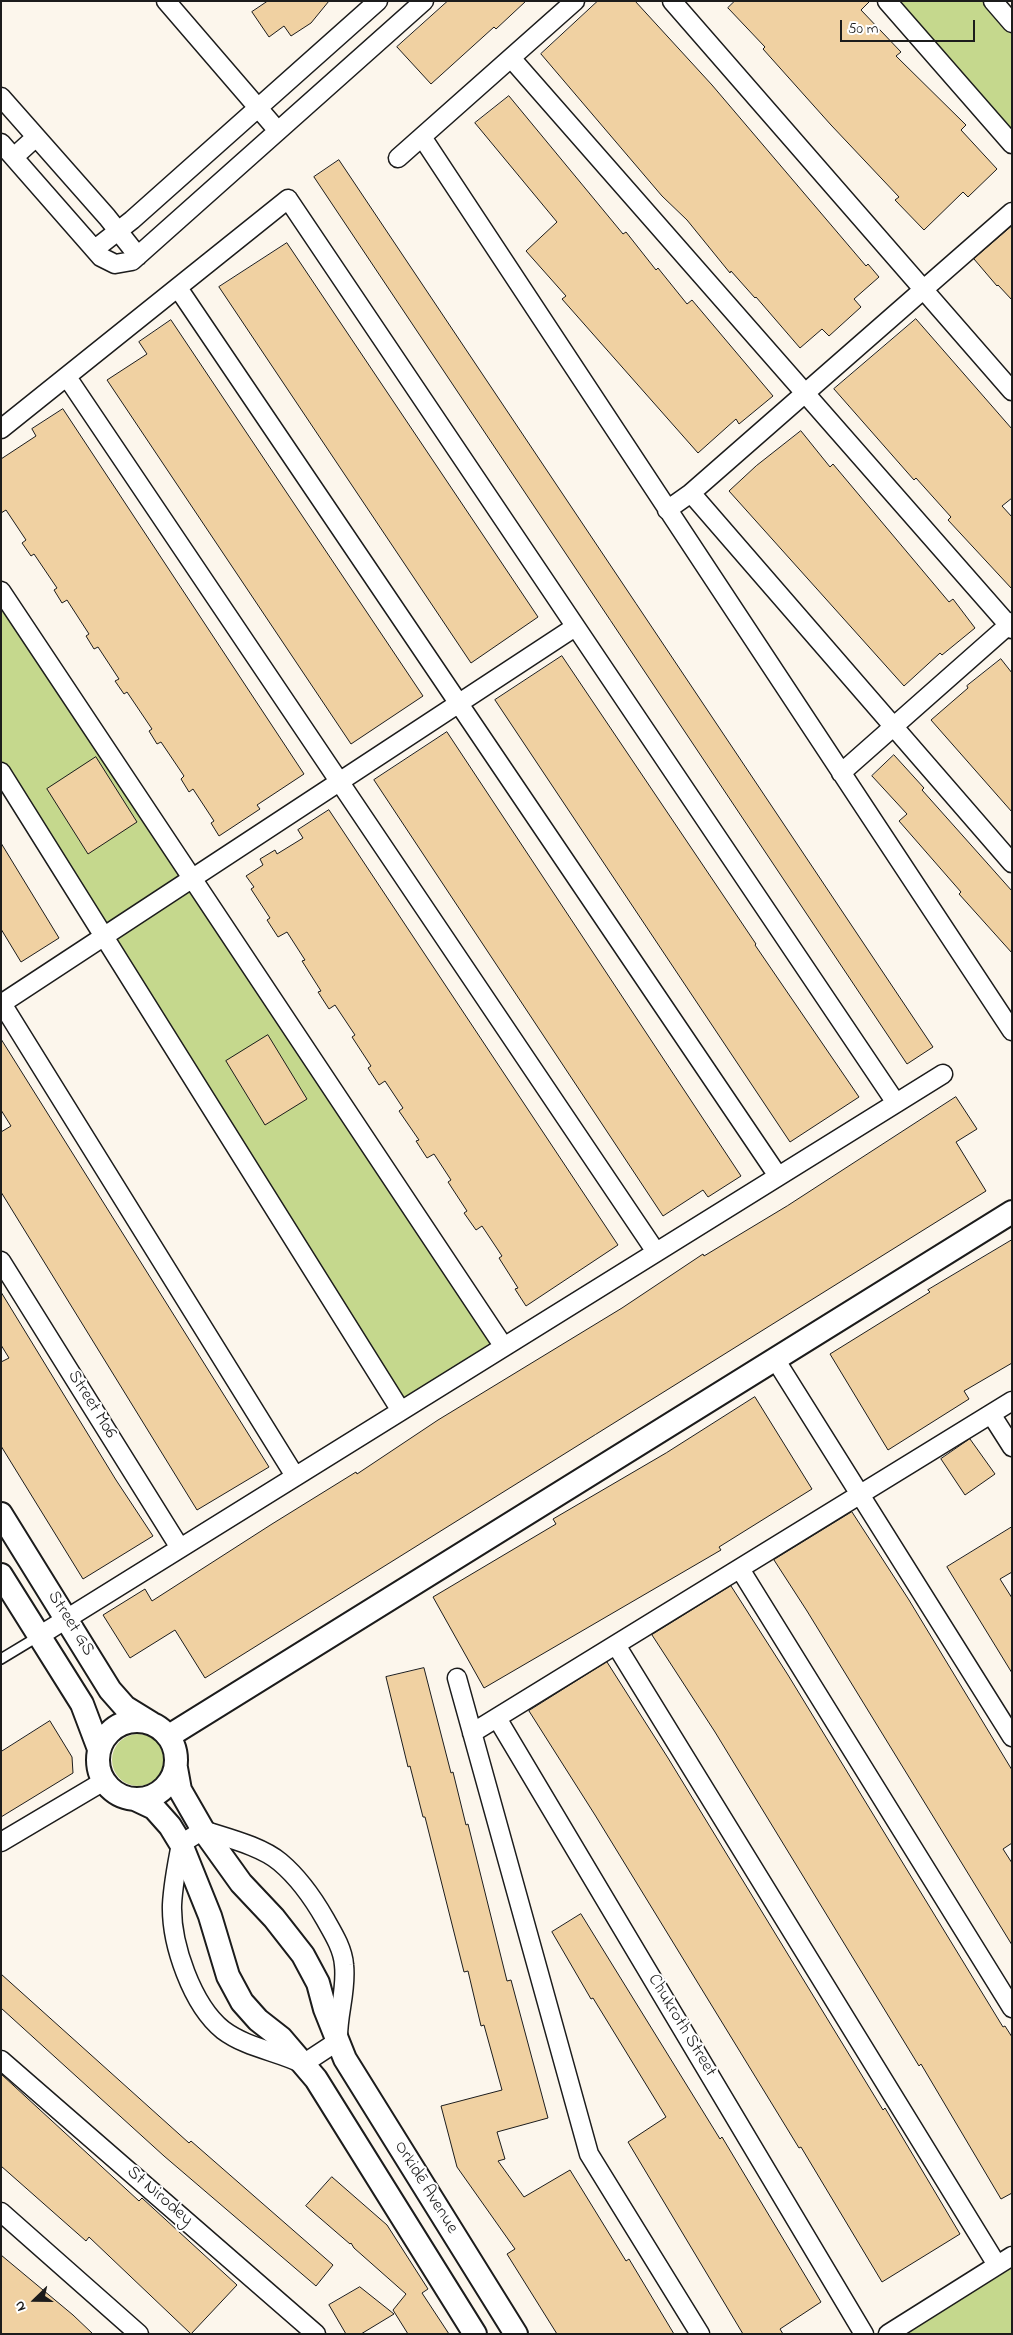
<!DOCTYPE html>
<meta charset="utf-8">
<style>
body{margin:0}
#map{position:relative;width:1013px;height:2335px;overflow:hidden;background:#fcf6ec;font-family:"Indie Flower",sans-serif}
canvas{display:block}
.frame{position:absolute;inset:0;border:2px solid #1c1c1c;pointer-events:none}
.north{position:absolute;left:10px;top:2275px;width:50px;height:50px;-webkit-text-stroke:4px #fff;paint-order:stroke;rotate:248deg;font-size:14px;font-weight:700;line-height:20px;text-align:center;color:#1c1c1c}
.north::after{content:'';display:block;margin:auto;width:18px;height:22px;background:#1c1c1c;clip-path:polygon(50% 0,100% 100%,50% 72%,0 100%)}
.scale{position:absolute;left:840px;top:20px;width:135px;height:22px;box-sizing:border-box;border:2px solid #1c1c1c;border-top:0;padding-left:6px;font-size:15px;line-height:18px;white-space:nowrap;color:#1c1c1c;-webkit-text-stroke:4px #fff;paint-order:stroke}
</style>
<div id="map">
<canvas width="1013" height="2335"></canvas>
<div class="frame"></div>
<div class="north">N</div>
<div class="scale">50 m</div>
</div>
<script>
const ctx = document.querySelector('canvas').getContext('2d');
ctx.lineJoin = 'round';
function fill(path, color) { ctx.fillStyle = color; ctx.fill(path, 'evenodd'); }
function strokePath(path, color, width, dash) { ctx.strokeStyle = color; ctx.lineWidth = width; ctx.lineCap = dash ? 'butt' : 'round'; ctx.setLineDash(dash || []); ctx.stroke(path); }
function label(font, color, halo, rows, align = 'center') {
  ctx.font = font + ' "Indie Flower",sans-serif'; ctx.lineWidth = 4; ctx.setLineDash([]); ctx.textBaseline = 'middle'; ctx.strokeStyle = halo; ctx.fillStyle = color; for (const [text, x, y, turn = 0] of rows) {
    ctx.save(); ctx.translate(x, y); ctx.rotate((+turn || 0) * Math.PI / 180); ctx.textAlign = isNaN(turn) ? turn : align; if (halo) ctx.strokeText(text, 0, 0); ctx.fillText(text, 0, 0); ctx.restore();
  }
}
fill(new Path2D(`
 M887,1h106l19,22v121z
 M1,591l503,756 -103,64 -400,-639z
 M112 1760a26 26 0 1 1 52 0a26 26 0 1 1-52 0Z
 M1012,2256v78h-124z`), '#c5d88d');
const building = new Path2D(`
 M268,1h61l-18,22 -20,13 -7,-10 -15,11 -17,-25z
 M448,1h78l-30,28 -2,-2 -63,57 -34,-37z
 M598,1h37l77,84 154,181 2,-2 11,13 -25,22 7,8 -32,29 -7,-7 -22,19 -44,-51 -1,1 -24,-27 -1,2 -43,-53 -25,-24 -121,-142z
 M735,1h135l-9,9 40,42 -5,4 70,69 -5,5 36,39 -29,28 -5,-5 -39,38 -29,-30 4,-3 -68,-72 -68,-76 2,-2 -37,-39z
 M509,96l114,138 3,-2 30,38 2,-2 29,36 5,-4 81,96 -34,28 -3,-5 -38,34 -136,-154 4,-3 -40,-45 31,-29 -82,-99z
 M339,160l594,887 -26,17 -593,-887z
 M1012,226v74l-14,-15 -1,1 -23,-27z
 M287,243l251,374 -67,46 -252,-376z
 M916,319l96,110v69l-10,8 10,11v72l-64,-69 3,-3 -35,-39 -2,2 -80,-91z
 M171,320l252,376 -72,48 -244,-364 40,-26 -8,-12z
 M63,409l241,365 -47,31 3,4 -41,27 -8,-13 3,-2 -21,-32 -4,3 -8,-13 3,-3 -23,-34 -4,2 -8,-13 3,-2 -25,-37 -3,2 -9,-13 4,-2 -21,-32 -4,2 -8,-13 3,-2 -22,-34 -5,3 -8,-13 3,-2 -23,-34 -3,2 -9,-13 4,-3 -20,-30 -5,3v-54l35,-23 -4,-7z
 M801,431l29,36 3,-3 116,138 4,-3 22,29 -33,27 -2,-2 -36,33 -175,-195 27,-25z
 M562,656l194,288 -1,1 104,152 -69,45 -295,-442z
 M1001,659l11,14v139l-81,-92 37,-32 -1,-2z
 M447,732l294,444 -33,21 -5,-7 -40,26 -289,-436z
 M894,755l30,33 -2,2 90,101v62l-53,-59 2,-2 -62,-71 8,-7 -35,-38z
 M96,757l41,65 -49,32 -41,-65z
 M329,810l289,435 -92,61 -11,-17 3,-1 -19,-30 3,-2 -20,-30 -6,4 -12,-17 3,-2 -19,-29 3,-2 -17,-26 -7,4 -11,-17 3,-1 -20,-29 4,-3 -18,-27 -6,4 -11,-17 3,-2 -19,-29 3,-2 -20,-30 -6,4 -11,-17 3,-1 -19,-30 3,-1 -18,-28 -9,5 -11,-17 3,-2 -19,-29 3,-2 -8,-11 17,-11 -3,-6 15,-9 2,4 26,-16 -5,-8z
 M1,843l58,95 -38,24 -20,-33z
 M268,1035l39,64 -42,26 -39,-64z
 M1,1039l268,428 -72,43 -196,-318v-60l10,-6 -10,-16z
 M956,1097l21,32 -21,13 30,49 -781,487 -30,-48 -45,28 -27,-43 42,-26 7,12 120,-77 84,-52 1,2 81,-54 184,-112 81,-54 1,2 83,-50z
 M1012,1240v123l-48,28 5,8 -81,51 -58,-96 100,-62 -2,-2z
 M1,1292l115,188 37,56 -70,43 -82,-133v-84l8,-4 -8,-13z
 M755,1397l57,92 -93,58 2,3 -237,138 -51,-91 123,-73 -3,-5 113,-66z
 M970,1439l25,35 -30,21 -24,-36z
 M852,1512l57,88 103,170v73l-9,6 9,14v82l-205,-334 -33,-51z
 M1012,1527v45l-12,7 12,19v75l-65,-106z
 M731,1586l57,89 215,352 2,-1 7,11v156l-11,6 -80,-135 -2,2 -204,-334 -63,-97z
 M607,1662l61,96 215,352 2,-2 75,126 -78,48 -81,-135 -2,1 -204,-333 -66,-104z
 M424,1668l27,105 2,-1 13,53 2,-1 39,157 4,-1 37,138 -51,14 8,27 -7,2 26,36 46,-27 56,91 3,-2 45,75h-117l-50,-80 8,-5 -58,-82 -16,-61 61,-16 -18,-65 -3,1 -13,-55 -4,1 -39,-155h-2l-13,-51 -2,1 -22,-90z
 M50,1721l22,36 1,16 -72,44v-65z
 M581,1914l139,225 2,-2 99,165 -41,27 3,5h-40l-115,-192 38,-25 -73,-119 -2,1 -39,-67z
 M1,1974l188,169 2,-2 142,124 -17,21 -152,-130 -163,-148z
 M1,2074l138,127 3,-3 95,87 -46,49 -102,-97 -3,4 -85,-75z
 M332,2177l55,48 41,64 -6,4 27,41h-41l-15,-24 13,-16 -52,-46 -3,-5 -1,1 -44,-38z
 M1,2255l72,60 20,19h-92z
 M360,2287l34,27 -33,20h-15l-17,-29z`);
fill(building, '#f0d1a2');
strokePath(building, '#1c1c1c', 1);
const service = new Path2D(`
 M1,1659l38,-23`);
const minor = new Path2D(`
 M166,1l112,130
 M672,1l340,390
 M887,1l125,143
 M993,1l19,22
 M511,58l501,571
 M1,97l106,120 31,39
 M422,137l590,894
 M1,143l100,114 14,7 17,-3 292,-260
 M14,157l22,-20
 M398,158l177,-157
 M95,249l37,-29 246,-219
 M178,288l600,888
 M67,377l589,875
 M1,429l287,-230 608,904
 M691,493l321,-281
 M667,510l24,-17 321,370
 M1,591l503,756
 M1,772l400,639
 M841,773l171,-151
 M1,1002l294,474
 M1,1004l574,-377
 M1,1261l179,287
 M775,1359l237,378
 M991,1414l21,33
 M740,1569l272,439
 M39,1636l904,-562
 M616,1645l381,620
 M457,1678l132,476 111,180
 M497,1718l367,616
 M472,1733l540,-332
 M203,1830c24,8 58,16 77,32 19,16 33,36 45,57 8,14 18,30 19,46 3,26 -7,50 -6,76l-35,23c-26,-13 -56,-16 -80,-34 -31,-25 -52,-86 -51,-125 1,-20 5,-41 9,-61z
 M1,1842l103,-61
 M1,2060l315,274
 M1,2212l138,122
 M888,2334l124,-78`);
const tertiary = new Path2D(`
 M1,1514l109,176 15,17 26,16
 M1,1575l81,129 17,45
 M98 1760a39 39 0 1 1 78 0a39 39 0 1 1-78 0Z
 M169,1736l843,-524
 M176,1768l4,22 23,40 38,53 33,35 29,37 15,28 7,26 20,50 171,275
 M135,1799l19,9 16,18 11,18 29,72 18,60 14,26 16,18 23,18 35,41 159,255`);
strokePath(service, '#1c1c1c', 12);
strokePath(minor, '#1c1c1c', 21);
strokePath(tertiary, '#1c1c1c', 26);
strokePath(service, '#fff', 9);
strokePath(minor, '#fff', 18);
strokePath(tertiary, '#fff', 22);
label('18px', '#1c1c1c', '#fff', [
 ["Street M06",91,1405,58],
 ["Street GS",70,1624,58],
 ["Chukroth Street",681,2026,59],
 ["Orkidē Avenue",425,2188,58],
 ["St Nirodey",159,2197,41]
]);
</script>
